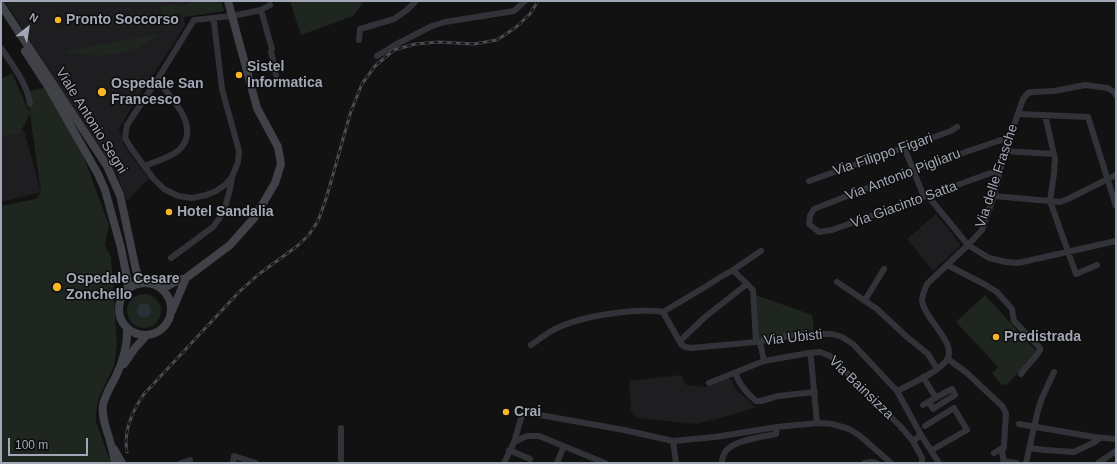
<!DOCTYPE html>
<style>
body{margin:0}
#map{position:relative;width:1117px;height:464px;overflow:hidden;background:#121213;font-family:Helvetica,sans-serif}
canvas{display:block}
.frame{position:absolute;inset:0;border:2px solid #a2a7b5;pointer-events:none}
.north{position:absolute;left:8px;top:8px;width:40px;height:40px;-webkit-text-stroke:3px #0d0d0e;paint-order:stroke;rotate:30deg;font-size:11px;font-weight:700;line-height:16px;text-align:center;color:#a2a7b5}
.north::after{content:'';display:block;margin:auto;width:14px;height:18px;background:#a2a7b5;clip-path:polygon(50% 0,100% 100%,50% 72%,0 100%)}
.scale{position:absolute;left:8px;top:438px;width:80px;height:18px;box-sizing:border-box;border:2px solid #a2a7b5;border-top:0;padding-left:5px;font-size:12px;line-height:14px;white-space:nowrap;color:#a2a7b5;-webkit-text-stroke:3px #0d0d0e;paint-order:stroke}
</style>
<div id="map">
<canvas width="1117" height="464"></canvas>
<div class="frame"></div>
<div class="north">N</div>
<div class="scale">100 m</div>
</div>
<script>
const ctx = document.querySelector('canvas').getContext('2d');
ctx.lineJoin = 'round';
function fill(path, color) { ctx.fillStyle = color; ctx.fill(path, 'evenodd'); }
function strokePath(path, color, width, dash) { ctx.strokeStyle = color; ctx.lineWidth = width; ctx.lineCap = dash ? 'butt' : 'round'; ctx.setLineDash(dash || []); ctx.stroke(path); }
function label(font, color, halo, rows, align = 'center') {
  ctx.font = font + ' Helvetica,sans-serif'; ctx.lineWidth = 3; ctx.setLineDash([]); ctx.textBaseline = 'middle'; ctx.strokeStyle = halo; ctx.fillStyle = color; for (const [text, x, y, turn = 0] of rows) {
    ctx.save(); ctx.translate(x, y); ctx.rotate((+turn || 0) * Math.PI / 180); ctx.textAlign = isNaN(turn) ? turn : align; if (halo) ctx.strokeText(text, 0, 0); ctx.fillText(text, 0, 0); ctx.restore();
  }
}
fill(new Path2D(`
 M5,1h216l3,10 -40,6 1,8 -12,20 -39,58 -15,26 4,14 7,11 19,24 -22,23 -10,-27 -81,-124z
 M24,130l17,62 -40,10v-67z
 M936,214l24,30v2l-27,25 -26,-32z
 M681,375l5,10 18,2 24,-9 4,2 3,9 21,18 -28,9 -32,8 -58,-6 -5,-3 -2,-4 -2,-30z`), '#1e1e20');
fill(new Path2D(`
 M190,1h31l3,10 -41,6 -2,-4 -5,1 -2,4 -6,1 -7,-10 -1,-2 15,-3 7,2 8,-3z
 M290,1h74l-11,15 -52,19z
 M160,34c-26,22 -64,26 -96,17z
 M12,73l18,41 -3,-23 19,-3 12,18 26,52 25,67 -4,20 6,12 6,88 -3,21 -15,31 -3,14v11l15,41h-110v-257l35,-7 5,-7 -11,-78 -10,19 -19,4v-58z
 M127 311a17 17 0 1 1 34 0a17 17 0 1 1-34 0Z
 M756,295l56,20 2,15 -57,9z
 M985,295l52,57 -13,13 1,1 -18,18 -5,1 -10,-12 6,-6 -42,-45z`), '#1e261f');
fill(new Path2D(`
 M137 310a7 7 0 1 1 14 0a7 7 0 1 1-14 0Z`), '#283037');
strokePath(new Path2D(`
 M261,10l11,39 -1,2 5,24
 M214,22l8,67 17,62 -1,11 -6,15 -7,8 -9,6 -10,4 -14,3 -14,-2 -14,-7 -11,-11 -22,-30 -6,-10 2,-13 30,-45 37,-60 38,-4 29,-6 9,-5
 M359,40l1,-11 34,-10 13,-9 9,-9
 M1,48c12,18 26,35 29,56
 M377,56l18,-11 37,-19 13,-4 69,-11 11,-10
 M1018,114l70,3 28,89
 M1045,115l10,44 -1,14 -4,28 26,73 21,-9
 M904,147l18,45 6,4 40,49 21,13 17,4 12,1 98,-22
 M1005,151l49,3
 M145,166c11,-5 25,-8 34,-16 23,-22 -8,-53 -22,-70
 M999,170l-167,60 -13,2 -10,-8 1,-8 4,-7 99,-39 85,-29 11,-3
 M809,181l142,-50 6,-4
 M994,196l66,6 8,-3 48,-24
 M171,258l42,-31 6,-8 7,-15 4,-15 2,-12
 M947,265l37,19 13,8 15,17 2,12 26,27v2c-5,9 -13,15 -19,24
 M733,270l20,20 3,52
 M837,282l40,27 30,28 21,17 9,15
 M865,300l19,-31
 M663,312l42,-25 14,-9 14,-8 28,-19
 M680,341l25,-24 42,-33
 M760,342l4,19
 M531,345c9,-6 17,-13 26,-17 24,-11 52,-15 78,-17 10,0 19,-1 28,1l18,32 4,3 6,1 65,-6 45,-8h31l10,3 11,7 44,47 24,44 18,28
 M809,353l2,5 6,65
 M948,359l19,14 35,33 4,7 -2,32 -2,7 2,11
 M735,373c5,12 11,20 21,28h5l17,-5 37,-4
 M923,377l13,21
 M709,383l55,-22 45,-8 11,-1 10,4 71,71 12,14
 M897,391c13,-7 40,-18 49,-30 14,-17 -24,-43 -24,-62 1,-6 3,-10 5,-15l41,-39 14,-15 12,-34 10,-42 19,-55 5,-6 4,-1 22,-1 31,-6 23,3 6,4 2,3
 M923,405c10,-6 19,-11 29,-16l3,6 -22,14 -4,-7
 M1019,424l75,13 22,2
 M925,426l29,-18 13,22 -35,20
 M341,428v35
 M921,435l-8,6 9,17v5
 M673,441l3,22
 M514,442l13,-6h12l66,27
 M1029,448l16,2 29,2 21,-10 5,-4
 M509,450l21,9
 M994,453l10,-6
 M1003,461l14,2
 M181,463l9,-3
 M233,463l1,-7 22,7
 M504,463l10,-21 9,-30 101,18 49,11 42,-4 62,-10 40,-4 15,1 17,5 10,6 32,28
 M557,463l7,-17
 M722,463c0,-3 1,-7 2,-9 6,-14 39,-17 52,-20l1,-7
 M864,463l7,-1 6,1
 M1026,463l12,-53 4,-12 12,-26
 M1098,463l18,-12`), '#323338', 6);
strokePath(new Path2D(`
 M1,5l106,161 13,29 16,75 5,13
 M25,51l24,37 49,86 7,16 16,58 7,35 -1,7
 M119 309a26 26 0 1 1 52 0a26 26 0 1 1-52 0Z
 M162,289l17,-9 7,-2 44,-33 25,-28 20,-34 6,-19 -3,-17 -21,-39 -29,-107
 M172,311l14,-33
 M124,364l11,-16 11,-12
 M114,449l8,14
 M115,463c-1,-6 -2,-12 -4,-18 -3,-13 -10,-27 -8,-40 2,-10 8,-19 13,-29 7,-15 12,-31 11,-48`), '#404248', 8);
const rail = new Path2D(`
 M127,452c-4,-21 6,-42 17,-58l95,-102 20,-18 37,-27 12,-11 10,-15 8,-22 25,-88 11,-27 13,-18 19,-16 21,-6 24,-2 35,2 23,-4 18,-12 15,-14 8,-13`);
strokePath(rail, '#494b51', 3);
strokePath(rail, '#0d0d0e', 1.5, [4.5]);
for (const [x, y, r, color] of [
 [58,20,4,"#f9b623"],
 [239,75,4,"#f9b623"],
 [102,92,5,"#f9b623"],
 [169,212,4,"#f9b623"],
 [57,287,5,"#f9b623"],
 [996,337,4,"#f9b623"],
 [506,412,4,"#f9b623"]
]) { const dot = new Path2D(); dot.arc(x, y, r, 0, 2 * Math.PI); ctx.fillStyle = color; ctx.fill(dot); strokePath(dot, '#0d0d0e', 1.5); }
label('bold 14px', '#a2a7b5', '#0d0d0e', [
 ["Pronto Soccorso",66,20],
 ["Sistel",247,67],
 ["Informatica",247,83],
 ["Ospedale San",111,84],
 ["Francesco",111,100],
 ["Hotel Sandalia",177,212],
 ["Ospedale Cesare",66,279],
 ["Zonchello",66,295],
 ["Predistrada",1004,337],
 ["Crai",514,412]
], 'left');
label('14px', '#a2a7b5', '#0d0d0e', [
 ["Viale Antonio Segni",91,121,58],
 ["Via Filippo Figari",883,155,-19],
 ["Via Antonio Pigliaru",903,175,-21],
 ["Via delle Frasche",997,176,-72],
 ["Via Giacinto Satta",904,205,-20],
 ["Via Ubisti",793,338,-6],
 ["Via Bainsizza",861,388,44]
]);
</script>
